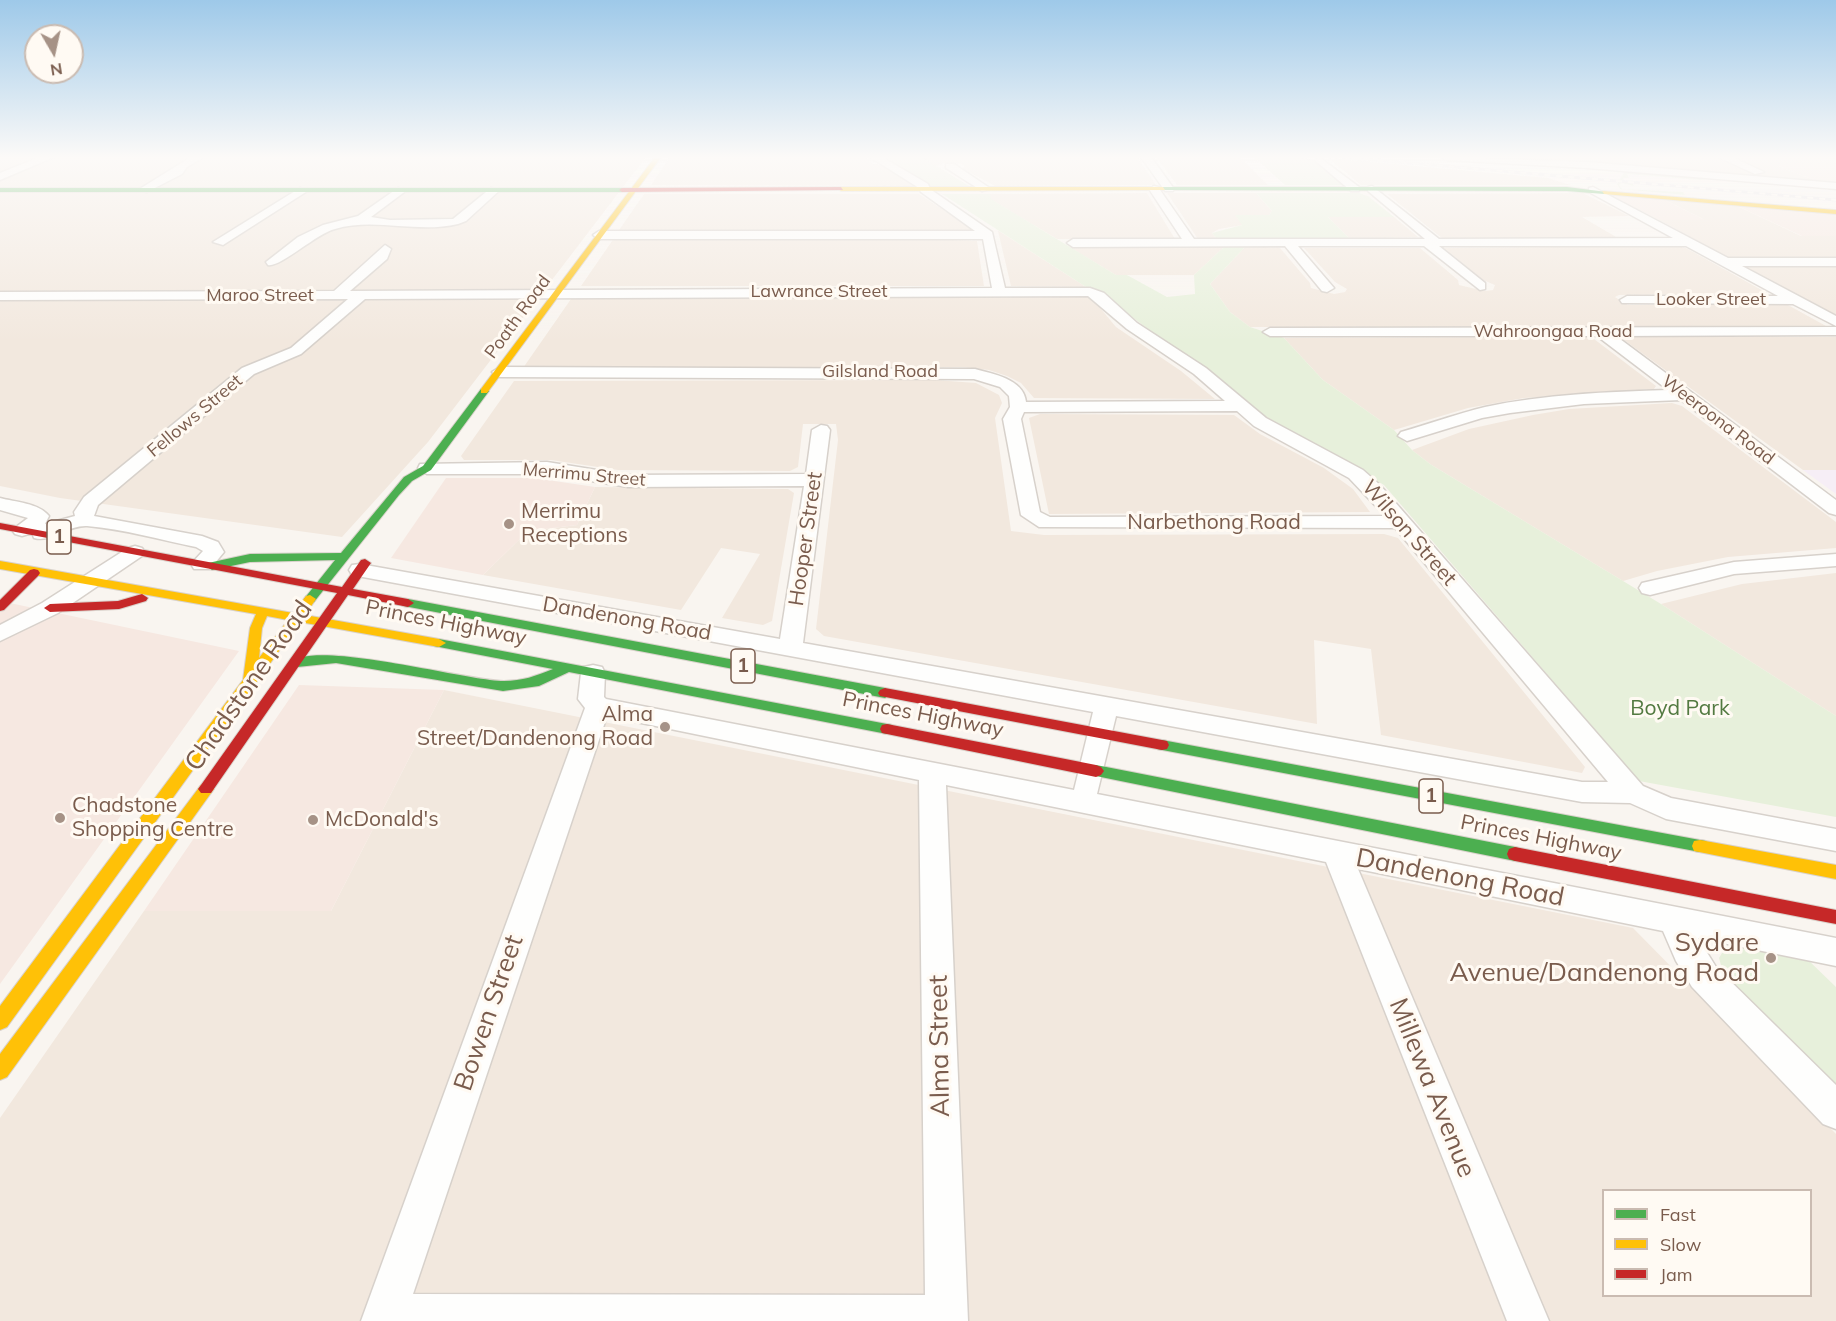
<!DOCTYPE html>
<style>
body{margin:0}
#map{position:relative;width:1836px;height:1321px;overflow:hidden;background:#f9f5f0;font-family:Mulish,sans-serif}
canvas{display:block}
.legend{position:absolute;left:1602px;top:1189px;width:210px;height:108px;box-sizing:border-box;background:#fffaf3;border:2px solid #cabbb1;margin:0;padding:8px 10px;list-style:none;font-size:18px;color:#7a5c4d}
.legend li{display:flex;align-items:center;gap:12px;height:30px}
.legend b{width:30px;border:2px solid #cabbb1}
.north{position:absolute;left:24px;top:24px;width:60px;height:60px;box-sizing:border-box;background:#fffaf3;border:2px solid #cabbb1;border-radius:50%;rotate:171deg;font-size:16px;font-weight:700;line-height:24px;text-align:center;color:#7a5c4d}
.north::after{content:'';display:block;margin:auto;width:21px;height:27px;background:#a69286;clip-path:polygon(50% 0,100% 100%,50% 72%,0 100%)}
</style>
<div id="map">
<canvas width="1836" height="1321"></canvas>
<ul class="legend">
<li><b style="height:8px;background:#4caf50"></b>Fast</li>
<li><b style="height:8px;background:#ffc107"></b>Slow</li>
<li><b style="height:8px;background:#c62828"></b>Jam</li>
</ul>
<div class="north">N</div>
</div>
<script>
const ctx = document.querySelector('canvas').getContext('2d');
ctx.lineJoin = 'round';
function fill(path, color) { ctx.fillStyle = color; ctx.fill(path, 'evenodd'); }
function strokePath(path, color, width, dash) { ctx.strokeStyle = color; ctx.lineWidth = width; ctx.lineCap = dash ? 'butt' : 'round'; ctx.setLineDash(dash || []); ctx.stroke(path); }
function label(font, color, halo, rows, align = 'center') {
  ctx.font = font + ' Mulish,sans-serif'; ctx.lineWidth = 6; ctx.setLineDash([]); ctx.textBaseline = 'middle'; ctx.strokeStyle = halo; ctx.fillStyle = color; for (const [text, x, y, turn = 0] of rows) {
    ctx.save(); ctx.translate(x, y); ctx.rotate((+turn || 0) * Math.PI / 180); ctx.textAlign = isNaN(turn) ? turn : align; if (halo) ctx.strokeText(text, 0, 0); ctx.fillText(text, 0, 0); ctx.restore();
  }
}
fill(new Path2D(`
 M0,157h646l-218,285 -86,95 -282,-39 -60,-12z
 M670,157h194l9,7 10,1 32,21 -264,-1z
 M922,157h215l19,28 -161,1 -32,-17 1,-3 -3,-2 -14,-2 -11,4z
 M1156,157h84l28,28h-91z
 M1488,157h348v8l-58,1 41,16 -230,-20z
 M1328,158l220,20 23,7h-210z
 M1147,193l28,46h-118l-67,-40v-5z
 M1167,193h89l16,18 -3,4 -33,1 7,9 -24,4 -7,4 5,6h-19z
 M1583,193l46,23 -47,1 36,21 -175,1 -56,-45z
 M644,194h275l55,36h-355z
 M1661,198l72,6 68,32h35v80l-177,-96 44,-1z
 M1328,217h66l24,20 -68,2z
 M998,231h1l87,56 -75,-1z
 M928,239l49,2 7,45h-403l31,-45 3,-1z
 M1225,246l-31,29h-78l-47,-28z
 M1246,246l34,2 30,35 1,5 23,6 11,-2 2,-3 -12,-7 -31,-34h116l38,32 1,5 26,6 8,-1 2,-5 -12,-5 -39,-32 233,-2 9,2 81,45 -148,2 -4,2 13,8h160l38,21 -576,1 -20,-15 -20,-28z
 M1091,297l25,30 65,44 34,28 -181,-1 -13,-15 -14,-7 -18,-6 -26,-3 -440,1 48,-69 7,-1z
 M1586,337l8,2 62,47 -2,3 -130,9 -56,10 -74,22 -71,-50 -39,-42z
 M1627,337h209v133h-33l-179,-130z
 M935,380l41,3 23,12 3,8 -7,15 16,113 33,4 340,-1 14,4 187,229 -3,6 -201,-38 -10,-86 -57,-9 3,84 -493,-88 -8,-7 22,-189 -2,-16h-33l-5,43 -8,4 -172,-1 -67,-10h-87l-3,-4 53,-75z
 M1672,403l10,3 154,116v26l-108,9 -71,14 -34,10 -193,-117 -18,-14 57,-21 64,-14 36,-6z
 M1040,414l194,1 26,19 64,34 29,21 17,23 -321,2 -20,-96z
 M595,487l193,2 6,4 -22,128 -9,4 -41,-7 38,-64 -39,-6 -40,62 -198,-35 45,-44 49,-6z
 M1836,573v143l-175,-112 81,-20z
 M444,690l1189,238 203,206v187h-1836v-203l144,-207h187zM1604,1190h206v106h-206z`), '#f2e8de');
fill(new Path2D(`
 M1776,165h60v18l-17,-1z
 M1604,192l232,21v23h-34l-69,-32 -70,-5 42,21h-46z
 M446,478h88l61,9 -18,38 -49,6 -45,44 -92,-17z
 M0,601l239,50 -239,333z
 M299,685l145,5 -113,221h-187z`), '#f6e8e1');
fill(new Path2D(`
 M1803,470h33v24z`), '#f6eef6');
fill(new Path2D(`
 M884,157h38l47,29h-40z
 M1254,157h43l20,4 28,24h-60z
 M1625,171l109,8 33,6 -54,-7 -13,2 -73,-6 2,4h-6l1,3 8,1 2,4 -13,-3 -2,2 3,4 61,3 2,3 -65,-6 -3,-5z
 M1256,193h103l9,3 26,21h-66l22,22h-133l-5,-6 30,-8 -7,-10h34l3,-4z
 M942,194h48l1,5 125,76h11l40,22 28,-3 -1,-19 31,-29h21l-36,38 20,28 20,15 34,11 39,42 71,50 18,20 18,14 231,140 175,112v101l-197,-36 -255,-296 -104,-58 -183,-136 -11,-4z
 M1733,944l73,14 30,29v111l-112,-122 -5,-18 6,-10z`), '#e7f0db');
const street = new Path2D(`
 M40,157h14l-54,23v-7z
 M191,157h13l-17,10 -5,7 -35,18 -9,-2z
 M870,157h12l46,27 2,5 62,43 13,56h85l14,5 33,30 69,45 60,50 97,52 17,15 263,301 28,12 165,31v22l-170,-32 -36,-16 -48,-1 -466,-86 -19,78 739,144v28l-138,-28 18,29 120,118v44l-13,-5 -131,-137 -16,-26 -13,-30 -305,-62 191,452h-42l-181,-459 -380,-77 22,536h-607l224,-613 -7,-9 3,-26 3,-6 9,-2 9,2 3,6 -1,24 2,2 468,91 19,-78 -741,-137 -3,-5 3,-5 8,-1 420,75 24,-153 -176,1 -81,-13h-120l-9,-6 2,-4 127,-2 81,13 178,-1 6,-44 9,-5 6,1 3,4 -27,213 779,139h26l-213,-254 -356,-1 -18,-12 -18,-96 7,-12 -1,-11 -9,-9 -26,-8 -474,-2 -8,-5 8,-5 475,2c18,5 49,10 51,33l199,-1 -31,-27 -67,-45 -39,-33 -723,3 -64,55 -47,20 -156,131 -4,11 108,20 16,6 6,10 -14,17h-16l-3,-5 12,-13 -7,-4c-35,-7 -73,-18 -109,-21 -20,-1 -35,17 -53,12l-2,-5 -10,3 -7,-2 -3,-4 16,-12 -28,-8v-12c15,4 39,5 49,18l-4,8 30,-8 -1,-4 10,-15 158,-129 49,-20 57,-49 -348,1v-8l334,-1 51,-46 6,4 -4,10 -37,32 642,-3 -9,-49h-384l-6,-4 6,-4h376l-54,-39 -2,-4zM1237,411l17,15 95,52 36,38 -335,1 -10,-5 -19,-93 3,-7zM607,716l312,64 6,515 -512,-1z
 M1141,157h10l23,32 -1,2h-8z
 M1319,157l40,30v4h-8l-34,-29 -2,-2z
 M1441,157l146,5 249,21v6l-249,-21 -141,-8z
 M1718,157h14l32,15 -9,2z
 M946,164h8l37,25 -9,2 -36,-23z
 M1154,186l4,1 36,52h231l-57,-48v-4l4,-1 67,53 234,-1 -84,-46v-4l4,-1 135,71h108v8h-94l94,50v10l-43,-22 -171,-1 -2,-3 7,-4h151l-92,-50h-247l46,37v6l-5,1 -56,-44h-126l36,42 -7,4 -5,-1 -37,-45 -212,1 -6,-4 6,-4h109l-33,-50z
 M300,188l9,2 -86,55 -10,-3z
 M398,188l9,2 -36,27 19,3 63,-1 38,-31 9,2 -34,31 -8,3c-41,10 -83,-7 -123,5 -18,4 -55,39 -67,36l-2,-3 32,-25 25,-12 35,-9z
 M1836,327v8l-220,1 220,164v15l-7,-2 -148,-113 -97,4 -74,9 -28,5 -75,23 -9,-5 3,-4c28,-8 55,-18 84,-25 60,-13 122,-15 183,-17l-71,-54h-327l-7,-4 7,-4z
 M135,546l7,2 3,4 -3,4 -84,57 -58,28v-16l42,-22 86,-55z
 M1836,554v12l-102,8 -84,21 -8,-2 -3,-5 3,-5 92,-21z`);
const fast = new Path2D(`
 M1163,187h404l40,5 -3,2 -37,-3 -406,-1z
 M0,188h622l3,2 -3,2h-622z
 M481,389l8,2 -58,79 -19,11 -13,14 -85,107 -4,1 -6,-4 31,-39 -85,2 -38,8 -6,-4 2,-3 42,-9 91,-1 63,-76 19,-11z
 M408,599l477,89 7,5 -7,5 -481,-92 -2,-3 2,-3z
 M439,639l448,85 5,1 2,4 -2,4 -5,1 -318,-62 -30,14 -36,5 -167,-28 -39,4 -7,-4c22,-25 177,18 214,18 18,0 32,-5 49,-12l-119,-23 -2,-3z
 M1162,740l538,100 6,1 2,5 -2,5 -6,1 -543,-103 -2,-4 2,-4z
 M1096,765l419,82 6,2 2,5 -2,5 -6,2 -424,-86 -3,-4 3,-4z`);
const slow = new Path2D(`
 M655,157h6l-174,236h-6v-4z
 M1163,187l2,3 -324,1 -3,-2 3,-2z
 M1602,191l234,19v4l-232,-20z
 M0,561l293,52 13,-17 4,-1 6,4 -11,16 134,24 7,4 -7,4 -139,-25 -293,405 -7,3v-24l243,-326 7,-52 6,-14 -256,-45zM267,616l21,4 -29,38 3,-30z
 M206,783l5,2 3,4 -3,4 -204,284 -7,3v-26l201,-269z
 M1700,840l136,25v14l-142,-28 -2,-5 2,-5z`);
const jam = new Path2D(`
 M841,187l2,3 -221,2 -3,-2 3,-2z
 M0,523l342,64 19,-27 4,-1 6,4 -18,26 55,10 6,4 -6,4 -60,-12 -137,198h-10l-3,-4 3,-4 136,-192 -337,-64z
 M34,569l4,1 2,3 -2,3 -34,34 -4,1v-11l30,-30z
 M142,594l6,4 -2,3 -27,8 -69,3 -6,-4 6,-4 68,-3z
 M885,688l277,52 5,1 2,4 -2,4 -5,1 -282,-54 -2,-3 2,-3z
 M887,724l209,41 5,2 3,4 -3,4 -5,2 -214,-44 -2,-4 2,-4z
 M1515,847l321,63v14l-321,-63 -6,-2 -2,-5 2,-5z`);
strokePath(street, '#d7d1cb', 3);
strokePath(fast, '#d9d2cb', 2);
strokePath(slow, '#d9d2cb', 2);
strokePath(jam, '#d9d2cb', 2);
fill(street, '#fefefd');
fill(fast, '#4caf50');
fill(slow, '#ffc107');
fill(jam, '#c62828');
const rail = new Path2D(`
 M1341,157l495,43`);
strokePath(rail, '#e6e3e7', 3);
strokePath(rail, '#fffaf3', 2, [6]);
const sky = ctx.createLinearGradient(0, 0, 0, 342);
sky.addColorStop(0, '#9ec9e9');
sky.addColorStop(0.46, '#fcfaf8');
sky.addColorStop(1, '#fcfaf800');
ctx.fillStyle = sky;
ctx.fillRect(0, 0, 1836, 342);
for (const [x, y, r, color] of [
 [509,524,6,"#a69286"],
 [665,727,6,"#a69286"],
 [60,818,6,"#a69286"],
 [313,820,6,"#a69286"],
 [1771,958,6,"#a69286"]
]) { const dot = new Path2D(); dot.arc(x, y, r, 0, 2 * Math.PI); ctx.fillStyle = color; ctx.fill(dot); strokePath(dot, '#fffaf3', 2); }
label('18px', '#7a5c4d', '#fffaf3', [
 ["Lawrance Street",819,292],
 ["Maroo Street",260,296],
 ["Looker Street",1711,300],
 ["Poath Road",518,317,-54],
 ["Wahroongaa Road",1553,332],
 ["Gilsland Road",880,372],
 ["Fellows Street",195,416,-40],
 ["Weeroona Road",1718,420,37],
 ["Merrimu Street",584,475,5]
]);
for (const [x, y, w] of [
 [59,537,24],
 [743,666,24],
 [1431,796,24]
]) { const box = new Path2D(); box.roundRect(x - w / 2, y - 17, w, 34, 4.5); ctx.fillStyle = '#fffaf3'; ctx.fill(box); strokePath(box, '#7a5c4d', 1.5); }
label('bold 20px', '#7a5c4d', null, [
 ["1",59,537],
 ["1",743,666],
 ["1",1431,796]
]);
label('21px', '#7a5c4d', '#fffaf3', [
 ["Merrimu",521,512],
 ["Receptions",521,536],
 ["Alma",653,715,"right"],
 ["Street/Dandenong Road",653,739,"right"],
 ["Chadstone",72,806],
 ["Shopping Centre",72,830],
 ["McDonald's",325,820]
], 'left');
label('21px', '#7a5c4d', '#fffaf3', [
 ["Narbethong Road",1214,523],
 ["Wilson Street",1409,533,49],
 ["Hooper Street",806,539,-82],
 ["Dandenong Road",627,619,10],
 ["Princes Highway",446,623,11],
 ["Princes Highway",923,715,11],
 ["Princes Highway",1541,838,11]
]);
label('21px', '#537a41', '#fffaf3', [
 ["Boyd Park",1680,709]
]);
label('26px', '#7a5c4d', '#fffaf3', [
 ["Chadstone Road",249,686,-55],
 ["Dandenong Road",1460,878,11],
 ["Bowen Street",489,1013,-71],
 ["Alma Street",940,1046,-91],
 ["Millewa Avenue",1432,1088,68]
]);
label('26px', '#7a5c4d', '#fffaf3', [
 ["Sydare",1759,943],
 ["Avenue/Dandenong Road",1759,973]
], 'right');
</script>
